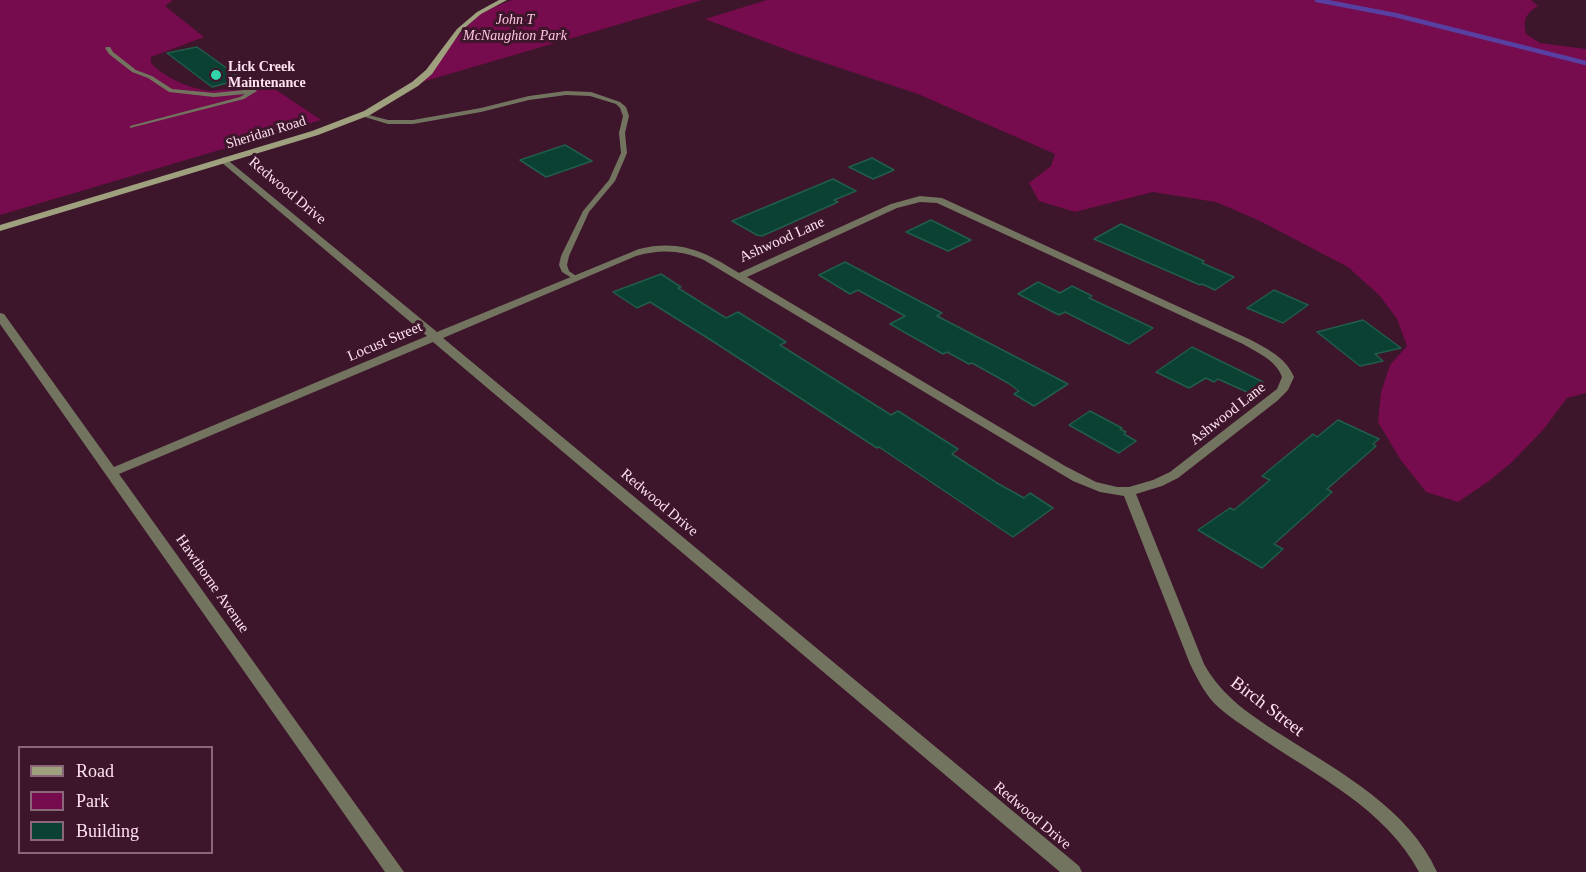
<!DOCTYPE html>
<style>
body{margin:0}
#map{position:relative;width:1586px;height:872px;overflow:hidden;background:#3e162b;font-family:Georgia,serif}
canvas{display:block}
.legend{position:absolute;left:18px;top:746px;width:195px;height:108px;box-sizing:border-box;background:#3e162b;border:2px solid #8b6879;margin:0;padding:8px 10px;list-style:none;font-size:18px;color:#ffe2ef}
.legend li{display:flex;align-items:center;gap:12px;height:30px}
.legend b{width:30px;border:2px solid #8b6879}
</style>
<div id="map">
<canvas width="1586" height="872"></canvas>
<ul class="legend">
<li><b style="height:8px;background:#9ea07e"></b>Road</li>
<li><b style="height:16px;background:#760b4d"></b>Park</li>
<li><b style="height:16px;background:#0b4132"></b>Building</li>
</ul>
</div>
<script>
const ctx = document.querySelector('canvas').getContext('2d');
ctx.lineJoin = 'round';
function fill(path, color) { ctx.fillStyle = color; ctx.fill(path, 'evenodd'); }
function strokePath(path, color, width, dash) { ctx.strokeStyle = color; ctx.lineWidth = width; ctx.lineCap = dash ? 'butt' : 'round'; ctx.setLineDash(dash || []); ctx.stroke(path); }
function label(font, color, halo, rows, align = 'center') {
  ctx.font = font + ' Georgia,serif'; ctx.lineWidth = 6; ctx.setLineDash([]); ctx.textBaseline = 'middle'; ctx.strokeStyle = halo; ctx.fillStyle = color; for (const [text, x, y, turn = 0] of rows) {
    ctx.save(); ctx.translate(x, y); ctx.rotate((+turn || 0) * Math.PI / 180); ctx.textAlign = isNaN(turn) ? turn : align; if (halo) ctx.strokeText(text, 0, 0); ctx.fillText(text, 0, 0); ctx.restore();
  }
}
fill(new Path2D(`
 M0,0h173l-8,6 39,31 -53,20v6c14,15 38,25 58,28l60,-6 52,35 -321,95z
 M512,0h190l-287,84 64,-71z
 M767,0h764l7,6c-13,8 -15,14 -12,28l14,9 46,6v344l-19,5 -24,32 -31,32 -23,19 -31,21 -32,-10 -26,-33 -22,-37 3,-30 9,-27 17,-19 -10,-27 -17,-23 -32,-29 -88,-46 -44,-19 -63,-10 -78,20 -36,-11 -10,-18 22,-17 4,-12 -137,-60 -123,-41 -90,-34z`), '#760b4d');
strokePath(new Path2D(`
 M1317,0l78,15 191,48`), '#5740a2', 4.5);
const building = new Path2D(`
 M197,47l45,32 -30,8 -45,-34z
 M565,145l27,16 -46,16 -26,-17z
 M872,158l22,12 -21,9 -24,-12z
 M833,179l23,12 -22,9 4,2 -76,34 -5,-1 -25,-14z
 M931,220l40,20 -23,11 -42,-19z
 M1121,224l83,37 -2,2 32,14 -19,13 -13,-6 -2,1 -106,-46z
 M845,262l97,51 -5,3 131,68 -34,22 -20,-12 5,-3 -11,-8 -36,-20 -3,1 -22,-12 -4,2 -53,-30 15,-8 -47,-26 -8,4 -31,-19z
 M661,274l20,13 -3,1 48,30 12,-6 48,30 -6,3 111,70 7,-4 60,38 -6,5 45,29 27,15 6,-5 23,15 -40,29 -134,-90 -2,1 -163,-106 -64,-40 -13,6 -24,-16z
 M1038,282l22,11 12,-7 20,10 -3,2 64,30 -24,16 -64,-32 -6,3 -41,-21z
 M1274,290l34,15 -25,18 -36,-15z
 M1363,320l38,28 -26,6 8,7 -23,5 -43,-34z
 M1192,347l71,35 -7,14 -38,-17 -4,3 -8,-4 -17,10 -33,-16z
 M1090,411l32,17 -2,1 6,3 -2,2 12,7 -17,12 -50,-28z
 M1338,420l41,19 -6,5 3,2 -49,43 5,3 -58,52 9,5 -21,19 -64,-38 32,-22 4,2 36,-30 -8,-4 51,-42 4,3z`);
fill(building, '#0b4132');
strokePath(building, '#205d4a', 1.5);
fill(new Path2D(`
 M106,47h4l3,5 23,18 16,6 20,13 42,4 40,-4 3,2 -13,8 -114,29v-2l110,-29 5,-3 -31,3 -45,-5 -21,-14 -16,-6 -23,-18 -4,-6z
 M566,91l25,1 29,10 6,5 3,9 -4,17 2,20 -12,28 -26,31 -20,44 -2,9 2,6 10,7 -4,2 -13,-8 -3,-7 2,-9 22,-45 26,-31 12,-27 -2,-20 4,-17 -3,-8 -4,-4 -26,-8 -24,-1 -37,5 -48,12 -68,12h-25l-30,-9 3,-2 27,7h25l68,-12 48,-12z`), '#73745f');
fill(new Path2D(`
 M224,157l213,175 202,-83c42,-10 66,3 100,24l152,-69 29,-8 22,2 309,142c17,9 35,18 43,37l-6,13 -11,11 -99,77 -16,8 -26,8 68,170c18,33 49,53 81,73 56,36 123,71 152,135h-18c-33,-63 -104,-97 -161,-136 -14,-10 -31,-20 -44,-33 -10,-11 -17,-25 -24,-39l-66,-168 -24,-4 -27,-11 -369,-221c-23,-10 -44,-11 -68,-4l-193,82 636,528 3,6h-22l-627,-530 -314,132 285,398h-19l-385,-548v-11l4,1 110,153 313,-131 -206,-174 -1,-2zM920,202l17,1 306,141c15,9 33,16 39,33l-5,12 -107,83 -17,8 -24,7h-12l-21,-5 -31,-16 -318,-189 150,-69z`), '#73745f');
fill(new Path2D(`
 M499,0h8l-26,14 -20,17 -29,43 -14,12 -48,29 -52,20 -318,96v-6l312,-94 52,-20 48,-29 14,-12 31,-41 20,-17z`), '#9ea07e');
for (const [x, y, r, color] of [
 [216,75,6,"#32d4a9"]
]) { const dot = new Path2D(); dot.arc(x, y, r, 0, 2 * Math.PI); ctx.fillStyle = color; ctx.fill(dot); strokePath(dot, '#3e162b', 2); }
label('italic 14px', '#ffc6e0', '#3e162b', [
 ["John T",515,20],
 ["McNaughton Park",515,36]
]);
label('bold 14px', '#ffe2ef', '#3e162b', [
 ["Lick Creek",228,67],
 ["Maintenance",228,83]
], 'left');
label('14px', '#ffe2ef', '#3e162b', [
 ["Sheridan Road",266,133,-17]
]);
label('15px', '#ffe2ef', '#3e162b', [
 ["Redwood Drive",287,191,40],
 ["Ashwood Lane",782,240,-24],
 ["Locust Street",385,342,-23],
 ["Ashwood Lane",1228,414,-38],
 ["Redwood Drive",659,503,40],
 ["Hawthorne Avenue",212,584,55],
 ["Redwood Drive",1032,816,40]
]);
label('18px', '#ffe2ef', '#3e162b', [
 ["Birch Street",1267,707,37]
]);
</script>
